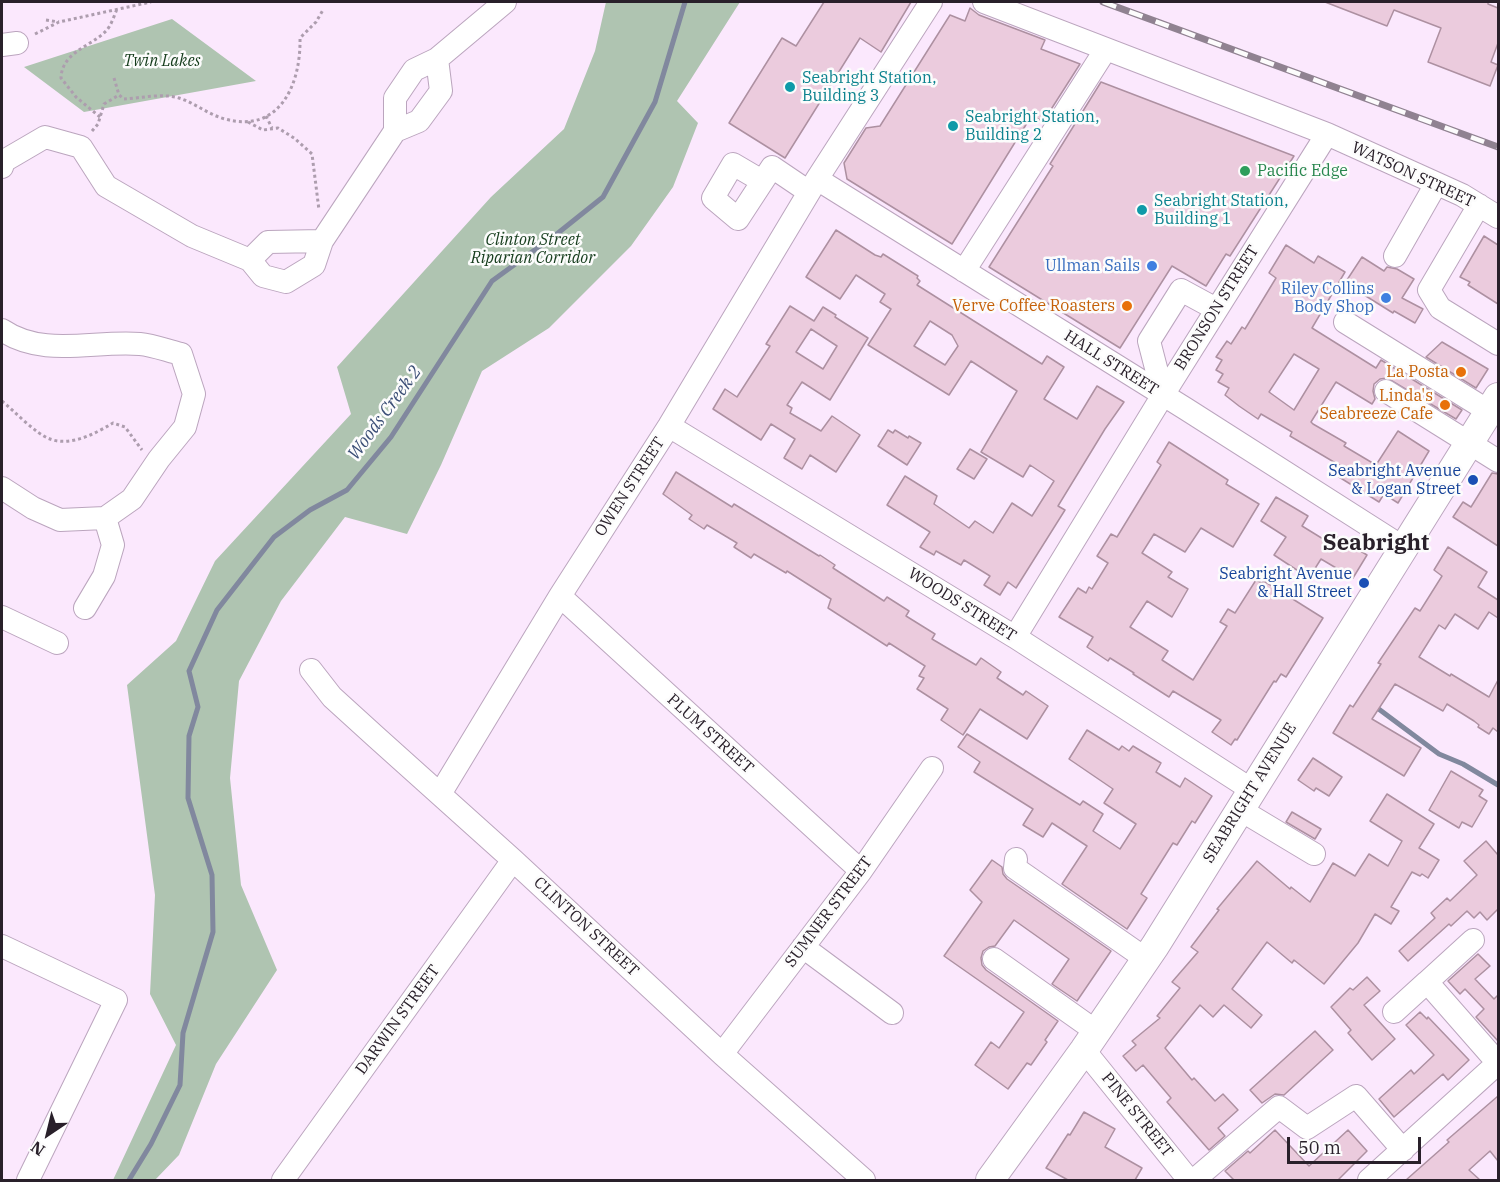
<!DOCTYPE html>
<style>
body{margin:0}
#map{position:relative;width:1500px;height:1182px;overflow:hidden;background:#fbe8fd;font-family:"IBM Plex Serif",serif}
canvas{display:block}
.frame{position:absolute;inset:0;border:3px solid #29202a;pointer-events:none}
.north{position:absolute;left:18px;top:1104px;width:60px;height:60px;-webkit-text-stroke:4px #fcfcfc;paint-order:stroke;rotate:215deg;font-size:16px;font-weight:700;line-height:24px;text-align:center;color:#29202a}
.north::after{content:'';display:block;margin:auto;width:21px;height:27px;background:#29202a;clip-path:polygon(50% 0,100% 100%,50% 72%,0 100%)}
.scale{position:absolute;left:1287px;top:1137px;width:134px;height:27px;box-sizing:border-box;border:3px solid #29202a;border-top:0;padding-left:8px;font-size:18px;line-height:21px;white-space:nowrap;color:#29202a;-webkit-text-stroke:4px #fcfcfc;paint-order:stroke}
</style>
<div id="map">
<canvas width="1500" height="1182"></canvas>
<div class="frame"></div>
<div class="north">N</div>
<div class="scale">50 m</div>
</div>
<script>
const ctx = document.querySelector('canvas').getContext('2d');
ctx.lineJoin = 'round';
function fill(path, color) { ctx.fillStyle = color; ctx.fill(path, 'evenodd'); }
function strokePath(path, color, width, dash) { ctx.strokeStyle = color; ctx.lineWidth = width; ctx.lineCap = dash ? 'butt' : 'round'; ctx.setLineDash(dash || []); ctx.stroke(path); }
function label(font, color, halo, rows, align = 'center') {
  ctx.font = font + ' "IBM Plex Serif",serif'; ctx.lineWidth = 5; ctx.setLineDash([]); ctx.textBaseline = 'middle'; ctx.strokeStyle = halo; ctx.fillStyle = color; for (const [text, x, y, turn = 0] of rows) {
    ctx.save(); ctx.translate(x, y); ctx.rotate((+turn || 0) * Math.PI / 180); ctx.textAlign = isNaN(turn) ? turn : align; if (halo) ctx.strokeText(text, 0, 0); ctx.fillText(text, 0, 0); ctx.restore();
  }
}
fill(new Path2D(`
 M606,2h134l-63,99 21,22 -25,64 -42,59 -82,82 -67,43 -41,94 -34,69 -62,-17 -64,84 -42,80 -9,97 11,107 36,85 -61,94 -37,91 -24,25h-42l63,-135 -26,-51 5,-99 -28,-210 49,-44 39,-80 136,-147 -14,-47 154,-170 73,-68 31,-78z
 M172,19l84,62 -172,31 -60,-45z`), '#afc4b1');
strokePath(new Path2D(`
 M1376,707l63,47 24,10 35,21
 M129,1180l22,-36 29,-59 3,-52 30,-101 -1,-57 -24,-77 1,-62 9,-29 -9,-36 28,-61 57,-73 36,-27 37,-20 44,-53 101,-156 66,-48 45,-36 52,-95 30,-100`), '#81889e', 5);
const building = new Path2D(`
 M824,2h87l-30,50 -21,-14 -75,120 -56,-35 53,-85 14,8z
 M1325,2h163v2l10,4v35l-7,19 7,3 -8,21 -62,-24 13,-34 -47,-18 -7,16z
 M970,8l9,7 66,25 -4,9 39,15 -37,58 -11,-7 -80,129 -105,-65 -3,-16 22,-35 14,-2 70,-111 15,6z
 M1101,82l193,74 -64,100 -4,-2 -20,32 -34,-20 -52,82 -131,-81 64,-101 -3,-2z
 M836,230l39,25 6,2 2,-3 35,22 -1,2 3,3 -3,4 125,79 5,-8 17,11 -20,32 33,20 20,-33 27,16 -19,27 -47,77 7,4 -49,78 -8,-6 -8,13 -16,-10 6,-9 -26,-16 -3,5 -25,-14 -2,4 -14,-8 10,-15 -43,-27 18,-29 32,20 -3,8 35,24 6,-7 18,12 19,-30 20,13 22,-35 -24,-16 -7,12 -42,-25 36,-61 -46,-30 -22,34 -81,-50 23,-36 -11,-7 5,-8 -29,-19 -16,24 -34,-22zM930,321l22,14 6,11 -13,19 -31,-19z
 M1484,236l14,9v59l-30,-19 2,-3 -10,-5z
 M1286,245l28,18 4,-7 27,16 -33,56 64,40 5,-8 81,50 -6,9 -69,-41 -7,1 -6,5 -1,7 2,8 -3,5 -36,-22 -25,40 2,2 33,19 -2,3 32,19 22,-34 31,20 -31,52 -14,-9 -5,8 -40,-25 5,-9 -54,-32 2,-4 -31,-18 -3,5 -19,-13 -14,-11 4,-7 -11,-6 5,-8 -7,-4 6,-10 -6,-3 11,-16 4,3 11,-17 3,2 31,-51 -7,-5zM1294,354l25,15 -25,41 -25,-18z
 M1362,257l22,14 3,-4 10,2 17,10 -12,19 21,11 -8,14 -21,-12 -1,2 -48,-30z
 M790,306l24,15 9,-14 13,8 -1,2 33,21 -38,62 -28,-18 -15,23 5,3 -2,5 31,18 11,-15 28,19 -24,37 -26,-17 -8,14 -18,-11 11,-19 -24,-15 -10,16 -48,-31 12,-20 12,8 33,-51 -4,-2zM811,329l26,17 -14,23 -27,-17z
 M1442,342l46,27 -12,19 -50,-31z
 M888,430l5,3 2,-3 13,8 1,-2 12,7 -14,22 -29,-19z
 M1169,442l59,38 -2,4 33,20 -26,43 -32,-19 -16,24 -31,-18 -12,19 30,19 -4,5 20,12 -16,28 -25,-16 -17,26 38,24 -6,9 31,20 34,-54 -7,-4 8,-13 7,4 21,-33 6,3 2,-2 59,37 -37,59 -5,-3 -5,8 -2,-1 -37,59 -2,-1 -4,6 -19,-13 9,-12 -48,-29 -4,6 -36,-23 1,-1 -24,-15 -2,3 -21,-14 6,-10 -34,-20 19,-29 8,5 3,-6 3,2 16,-26 -11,-7 14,-22 6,3 44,-72 -4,-3z
 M970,449l17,10 -13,20 -17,-10z
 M676,472l56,35 2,-3 85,52 1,-1 15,10 -2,3 51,33 3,-4 22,14 -3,5 29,18 -3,5 44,26 5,-7 20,14 -4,6 26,17 3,-4 22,15 -21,33 -47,-30 -17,26 -22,-15 7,-11 -31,-20 7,-11 -5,-2 6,-10 -36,-23 -2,3 -59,-38 3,-9 -44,-28 -1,2 -32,-19 -3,4 -17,-11 3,-4 -30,-18 -3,4 -15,-10 3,-4 -29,-21z
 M1492,473l6,1v72l-45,-29 10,-15 8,5z
 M1276,497l32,19 -6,10 26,16 4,-8 35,21 -14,23 -32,-19 -12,19 -35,-23 12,-18 -25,-16z
 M1448,547l39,25 -9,15 20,13v18l-9,-6 -11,17 -23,-15 -10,15 -6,-4 -20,32 31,19 1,-2 38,23 9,-17v52l-5,-4 -4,6 -11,-7 1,-2 -5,-4 -27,-17 -4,7 -48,-27 -23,35 49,29 -17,28 -71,-43 17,-28 3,2 28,-43 -3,-1 37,-55 5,3 22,-35 -8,-6z
 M1087,730l32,20 3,-4 7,5 4,-5 28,17 -5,9 24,15 5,-9 27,18 -17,27 -3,-2 -15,24 -4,-2 -32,51 6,4 -20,31 -65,-45 25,-38 -35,-23 -9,14 -20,-12 10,-16 -59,-37 6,-10 -22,-15 9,-13 113,71 3,-4 20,13 -10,17 27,18 16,-25 -32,-21 9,-14 -44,-30z
 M1313,758l29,19 -13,19 -13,-8 -2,3 -16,-11z
 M1451,771l32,19 -4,6 8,5 -15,26 -10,-5 -3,6 -30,-18z
 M1387,794l47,30 -15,24 20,12 -11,18 -6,-4 -2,2 -8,-4 -21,35 8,4 -8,13 -16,-10 -17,29 -34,41 -30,-24 -2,3 -25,-21 -35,47 30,26 -11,13 -27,-23 -11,12 -13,-12 -35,43 27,32 2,-2 21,23 8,-7 15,16 -20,18 7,8 -16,14 -42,-48 4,-4 -28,-33 -7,6 -13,-15 13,-11 -4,-4 28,-23 -3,-2 23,-28 -8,-6 26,-30 -7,-5 28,-37 -2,-1 40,-48 33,28 1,-2 19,15 23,-39 22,13 14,-22 19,12 14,-25 -32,-20z
 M1292,812l29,17 -6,10 -29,-17z
 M1486,841l12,14v54l-11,11 -7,-8 -6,6 -7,-7 -16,15 -2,-2 -41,37 -9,-10 36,-33 -4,-5 16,-15 3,3 27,-26 -13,-14z
 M992,860l10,7 1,7 4,5 104,72 -34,50 -25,-17 17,-25 -55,-39 -19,26 -6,1 -6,4 -2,7 1,7 4,5 72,51 -13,19 2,2 -16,23 -4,-2 -19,26 -33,-24 16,-23 8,6 25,-36 -80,-56 38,-54 -12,-12z
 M1478,954l12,12 -15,13 19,20 4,-4v46l-22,-24 8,-8 -19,-20 -5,5 -12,-13z
 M1367,977l13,14 -16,14 31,34 -23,21 -24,-27 3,-3 -20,-23 19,-19 3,2z
 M1420,1012l7,7 1,-2 41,43 -21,20 -5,-6 -49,43 -15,-18 32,-29 3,4 20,-19 -28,-30z
 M1315,1031l18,19 -49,45 -9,-1 -13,9 -12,-13z
 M1498,1096v65l-8,-10 -21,19 11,10h-74l43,-38 -2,-2z
 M1084,1112l31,17 -10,18 37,21 -7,12h-67l-22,-12 22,-34 2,1z
 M1275,1130l34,36 39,-36 19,21 -29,29h-104l-9,-9 23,-20 2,2z`);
fill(building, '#ebcbdd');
strokePath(building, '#ad90a1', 1.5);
const minor = new Path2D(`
 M984,2l343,132 135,61 36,22
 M2,45l15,-2
 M437,59l68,-57
 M2,167l2,-6 41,-24 36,10 25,39 86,50 58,24
 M817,179l369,230 218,139
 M762,181l-29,-17 -20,34 25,21 34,-52 37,25
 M1479,205l-50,85 11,18 58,36
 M322,241l-54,1 -18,18 13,16 23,6 28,-17 8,-24 73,-110 24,-10 22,-30 -4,-32 -23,11 -19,28v33
 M1395,256l41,-72
 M964,271l142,-222
 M1345,322l145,90
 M2,330c41,28 92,10 138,14 13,1 28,7 41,10l13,40 -9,33 -26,32 -27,40 -27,19 -45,2 -27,-12 -31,-20
 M1386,391l112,70
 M1163,395l-14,-54 32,-51 35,19
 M669,426l346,211 237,153
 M560,596l301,275
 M85,608l19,-32 9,-31 -8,-27
 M2,617l55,26
 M1015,637l148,-242 164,-261
 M311,670l21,27 44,40 137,123 209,194 142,126
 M440,794l120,-198 109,-170 148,-247 114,-177
 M1239,809l75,45
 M1016,859l-1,9 131,91
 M2,946l114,54 -88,180
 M803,947l89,66
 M994,959l103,73
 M1427,982l46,-42
 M1394,1012l33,-30 71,81
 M1084,1050l105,130
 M722,1054l139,-183 71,-103
 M283,1180l230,-320
 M1194,1180l85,-73 28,21 49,-32 47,54
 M1369,1180l129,-117`);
const major = new Path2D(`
 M990,1180l94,-130 71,-104 343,-549`);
strokePath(minor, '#bba5be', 24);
strokePath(major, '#bba5be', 30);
strokePath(new Path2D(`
 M46,20l13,2
 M35,34l24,-12 92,-20
 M114,78l5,17
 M266,116l6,12
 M100,117l-24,-20 -15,-19c1,-26 29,-31 45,-47 5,-5 8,-15 11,-22
 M248,122l15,8 15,-2 16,10 18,16 7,56
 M92,131l6,-7 6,-20 15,-9 5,4c17,-1 39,-6 55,-1 16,5 30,17 46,21 55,15 76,-35 75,-81l16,-16 7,-12
 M2,401c12,10 34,33 48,38 21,8 46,-6 63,-16l12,4 17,23`), '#ad9dae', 3, [3, 3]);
strokePath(minor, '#fff', 22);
strokePath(major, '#fff', 28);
const rail = new Path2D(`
 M1103,2l395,145`);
strokePath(rail, '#908291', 7);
strokePath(rail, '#fcfcfc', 4.5, [14]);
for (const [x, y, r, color] of [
 [790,87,6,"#0f9aa8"],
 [953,126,6,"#0f9aa8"],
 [1245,171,6,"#2e9e5b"],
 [1142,210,6,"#0f9aa8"],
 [1152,266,6,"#3f7fe0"],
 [1386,298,6,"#3f7fe0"],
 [1127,306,6,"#e8710a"],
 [1461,372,6,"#e8710a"],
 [1445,405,6,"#e8710a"],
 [1473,480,6,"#1a4fb4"],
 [1364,583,6,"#1a4fb4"]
]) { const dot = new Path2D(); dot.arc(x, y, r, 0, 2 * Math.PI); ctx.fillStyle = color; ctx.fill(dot); strokePath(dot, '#fcfcfc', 2); }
label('italic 16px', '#153c1c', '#fcfcfc', [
 ["Twin Lakes",162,61],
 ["Clinton Street",533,240],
 ["Riparian Corridor",533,258]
]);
label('16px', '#0d838f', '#fcfcfc', [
 ["Seabright Station,",802,78],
 ["Building 3",802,96],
 ["Seabright Station,",965,117],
 ["Building 2",965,135],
 ["Seabright Station,",1154,201],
 ["Building 1",1154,219]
], 'left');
label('16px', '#27864d', '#fcfcfc', [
 ["Pacific Edge",1257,171]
], 'left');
label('16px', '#29202a', '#fcfcfc', [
 ["WATSON STREET",1413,175,25],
 ["BRONSON STREET",1217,308,-58],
 ["HALL STREET",1111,363,32],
 ["OWEN STREET",630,487,-57],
 ["WOODS STREET",962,605,32],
 ["PLUM STREET",710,734,42],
 ["SEABRIGHT AVENUE",1250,793,-58],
 ["SUMNER STREET",829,912,-53],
 ["CLINTON STREET",586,927,43],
 ["DARWIN STREET",398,1020,-54],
 ["PINE STREET",1137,1115,51]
]);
label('16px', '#366cbe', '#fcfcfc', [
 ["Ullman Sails",1140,266],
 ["Riley Collins",1374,289],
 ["Body Shop",1374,307]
], 'right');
label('16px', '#c56008', '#fcfcfc', [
 ["Verve Coffee Roasters",1115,306],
 ["La Posta",1449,372],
 ["Linda's",1433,396],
 ["Seabreeze Cafe",1433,414]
], 'right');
label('16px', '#164399', '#fcfcfc', [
 ["Seabright Avenue",1461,471],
 ["& Logan Street",1461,489],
 ["Seabright Avenue",1352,574],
 ["& Hall Street",1352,592]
], 'right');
label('italic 18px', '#3c4f77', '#fcfcfc', [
 ["Woods Creek 2",385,413,-54]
]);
label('bold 22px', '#29202a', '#fcfcfc', [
 ["Seabright",1376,544]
]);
</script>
